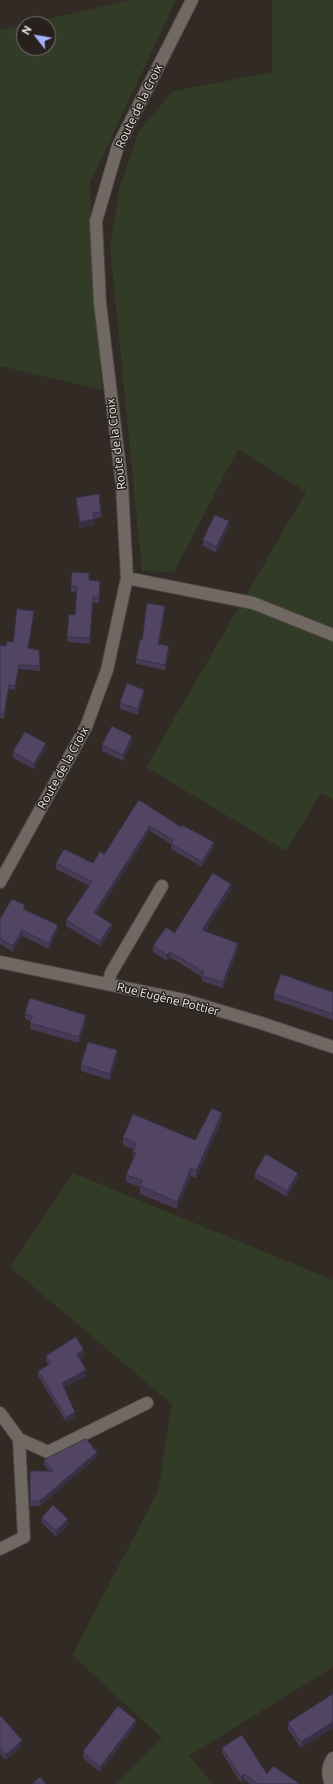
<!DOCTYPE html>
<meta charset="utf-8">
<style>
body{margin:0}
#map{position:relative;width:333px;height:1784px;overflow:hidden;background:#312a25;font-family:Ubuntu,sans-serif}
canvas{display:block}
.north{position:absolute;left:16px;top:16px;width:40px;height:40px;box-sizing:border-box;background:#27201c;border:1px solid #77716e;border-radius:50%;rotate:301deg;font-size:11px;font-weight:700;line-height:16px;text-align:center;color:#f0ebe8}
.north::after{content:'';display:block;margin:auto;width:14px;height:18px;background:#a2b2fd;clip-path:polygon(50% 0,100% 100%,50% 72%,0 100%)}
</style>
<div id="map">
<canvas width="333" height="1784"></canvas>
<div class="north">N</div>
</div>
<script>
const ctx = document.querySelector('canvas').getContext('2d');
ctx.lineJoin = 'round';
function fill(path, color) { ctx.fillStyle = color; ctx.fill(path, 'evenodd'); }
function strokePath(path, color, width, dash) { ctx.strokeStyle = color; ctx.lineWidth = width; ctx.lineCap = dash ? 'butt' : 'round'; ctx.setLineDash(dash || []); ctx.stroke(path); }
function label(font, color, halo, rows, align = 'center') {
  ctx.font = font + ' Ubuntu,sans-serif'; ctx.lineWidth = 3; ctx.setLineDash([]); ctx.textBaseline = 'middle'; ctx.strokeStyle = halo; ctx.fillStyle = color; for (const [text, x, y, turn = 0] of rows) {
    ctx.save(); ctx.translate(x, y); ctx.rotate((+turn || 0) * Math.PI / 180); ctx.textAlign = isNaN(turn) ? turn : align; if (halo) ctx.strokeText(text, 0, 0); ctx.fillText(text, 0, 0); ctx.restore();
  }
}
fill(new Path2D(`
 M131,0h45l-86,183 12,207 -102,-24v-336l24,-5v23h24v-24h-22z
 M272,0h61v800l-12,-7 -35,58 -140,-84 160,-275 -68,-43 -64,123 -32,-1 -32,-326 10,-60 19,-54 34,-40 99,-19z
 M73,1173l260,107v387l-144,89 24,28h-97l46,-46 -90,-83 86,-164 14,-87 -162,-137z`), '#323b25');
const minor = new Path2D(`
 M127,578l126,25 80,32
 M0,882l86,-155 21,-57 20,-92 -5,-93 -22,-182 -4,-82 22,-75 74,-146
 M0,962l184,38 77,23 72,24
 M108,984l3,-11 51,-87
 M0,1413l19,26 5,98 -24,12
 M19,1439l29,13 99,-49
 M331,1784c-4,-10 -4,-17 2,-26`);
strokePath(minor, '#4d4642', 14);
strokePath(minor, '#706862', 12);
fill(new Path2D(`
 M76,498l25,14v5l-7,2v6l-14,3 -4,-24z
 M229,527l-13,26 -13,-7v-6z
 M89,580l11,7 -1,16h-6l-3,41 -23,-2v-5l8,-22 2,-22 -6,-1v-6z
 M165,611l-6,33 10,7 -4,19 -29,-6v-5z
 M34,615l-6,33 11,2 1,21 -21,-2 -4,21 -6,-1 -5,29h-4v-73l6,1 7,-4z
 M144,696l-6,19 -18,-6v-6z
 M132,742l-9,19 -21,-10v-6z
 M46,748l-12,21 -21,-11v-6z
 M139,800l75,47 -12,20 -31,-18v-5l-21,-13 -53,83 15,15 -12,17 -34,-20v-6l23,-34 -33,-17v-6h37l11,-9z
 M231,890l-26,41 33,18 -15,39 -21,-7v-4l-32,-20 -3,4 -14,-9v-6l21,-13z
 M25,909l33,21 -9,19 -27,-13 -9,16 -13,-8v-25z
 M333,992v28l-59,-20v-6z
 M25,1014l61,6 -7,23 -49,-14 1,-8 -6,-2z
 M117,1056l-7,24 -29,-9v-6z
 M222,1121l-26,57 -5,-2 -14,33 -37,-15v-7l-14,-5v-7l7,-16v-7l1,-2 -11,-5v-8l72,3z
 M255,1173l43,5 -11,19 -32,-19z
 M46,1356h38l-4,3 6,17 -22,12 11,30 -9,4 -28,-46v-5l10,-6 -2,-4z
 M97,1457l-57,49h-10v-35h19l-5,-6v-5z
 M42,1518l26,7 -12,12 -14,-14z
 M333,1694v34l-32,20 -13,-19v-6z
 M0,1715l22,31 -16,14 -6,-6z
 M136,1725l-36,47 -17,-14v-6z
 M222,1748l45,26 33,10h-50l-6,-4 -3,3 -19,-30z`), '#473a55');
fill(new Path2D(`
 M94,519v6l-14,3v-6z
 M229,521v6l-13,26v-6z
 M100,581v6l-1,16v-5z
 M93,597v6l-3,41v-6z
 M165,606v5l-7,38v-5z
 M34,611v4l-6,37v-4z
 M169,646v5l-4,19v-5z
 M19,665v4l-4,21v-4z
 M9,685v4l-5,29v-4z
 M144,690v6l-6,19v-6z
 M132,736v6l-9,19v-6z
 M46,743v5l-12,21v-5z
 M150,826v5l-56,87v-5z
 M214,842v5l-12,20v-5z
 M231,884v6l-29,45v-5z
 M112,924v5l-12,17v-5z
 M58,925v5l-9,19v-5z
 M22,930v6l-9,16v-6z
 M238,943v6l-15,39v-6z
 M170,952v5l-3,4v-6z
 M86,1015v5l-7,23v-6z
 M117,1050v6l-7,24v-6z
 M222,1113v8l-26,57v-7z
 M191,1168v8l-14,33v-7z
 M298,1173v5l-11,19v-6z
 M84,1350v6l-7,4v-6z
 M86,1370v6l-24,13v-6z
 M75,1412v6l-9,4v-5z
 M97,1452v5l-57,49v-5z
 M68,1519v6l-12,12v-6z
 M136,1720v5l-36,47v-5z
 M333,1722v6l-32,20v-6z
 M22,1740v6l-16,14v-5z
 M244,1774v6l-3,3v-6z`), '#393045');
const building = new Path2D(`
 M99,494l2,18 -8,1 1,6 -14,3 -4,-24z
 M215,515l14,6 -13,26 -13,-7z
 M72,572l17,1v7l11,1 -1,17 -6,-1 -3,41 -23,-1 2,-23 6,1 2,-28 -6,-1z
 M147,603l18,3 -7,38 11,2 -4,19 -29,-6 4,-19h2z
 M17,609l17,2 -6,37 11,2 1,16 -21,-1 -4,21 -6,-1 -5,29 -4,-1v-68l6,1 1,-5 6,1z
 M127,683l17,7 -6,19 -18,-6z
 M112,726l20,10 -9,19 -21,-10z
 M25,732l21,11 -12,21 -21,-12z
 M139,800l42,27 1,-2 32,17 -12,20 -31,-18 2,-4 -23,-14 -56,87 18,11 -12,17 -34,-21 26,-38 -36,-19 8,-14 29,14 7,-12 4,3z
 M213,873l18,11 -29,46 36,13 -15,39 -21,-6 2,-4 -34,-20 -3,3 -14,-9 13,-19 8,6z
 M12,899l13,6 -2,4 35,16 -9,19 -27,-14 -9,16 -13,-7v-20z
 M281,974l52,18v22l-59,-20z
 M30,998l56,17 -7,22 -49,-14 2,-7 -7,-2z
 M88,1042l29,8 -7,24 -29,-9z
 M212,1108l10,5 -26,58 -5,-3 -14,34 -37,-16 2,-6 -16,-5 10,-22 -3,-1 3,-9 -13,-6 10,-23 62,26z
 M266,1154l32,19 -11,18 -32,-18z
 M76,1337l8,13 -7,4 9,16 -24,13 13,29 -9,5 -28,-46 13,-8 -5,-7z
 M86,1439l11,13 -57,49h-10v-30h23l-9,-11z
 M53,1505l15,14 -12,12 -14,-13z
 M333,1694v28l-32,20 -13,-19z
 M118,1706l18,14 -36,47 -17,-15z
 M0,1715l22,25 -16,15 -6,-7z
 M242,1735l25,39 6,-8 27,18h-42l-14,-10 -3,3 -19,-29z
 M40,1777l6,7h-14z`);
fill(building, '#524463');
strokePath(building, '#393045', 1);
label('12px', '#f0ebe8', '#27201c', [
 ["Route de la Croix",139,106,-64],
 ["Route de la Croix",116,444,-97],
 ["Route de la Croix",63,768,-61],
 ["Rue Eugène Pottier",168,999,14]
]);
</script>
